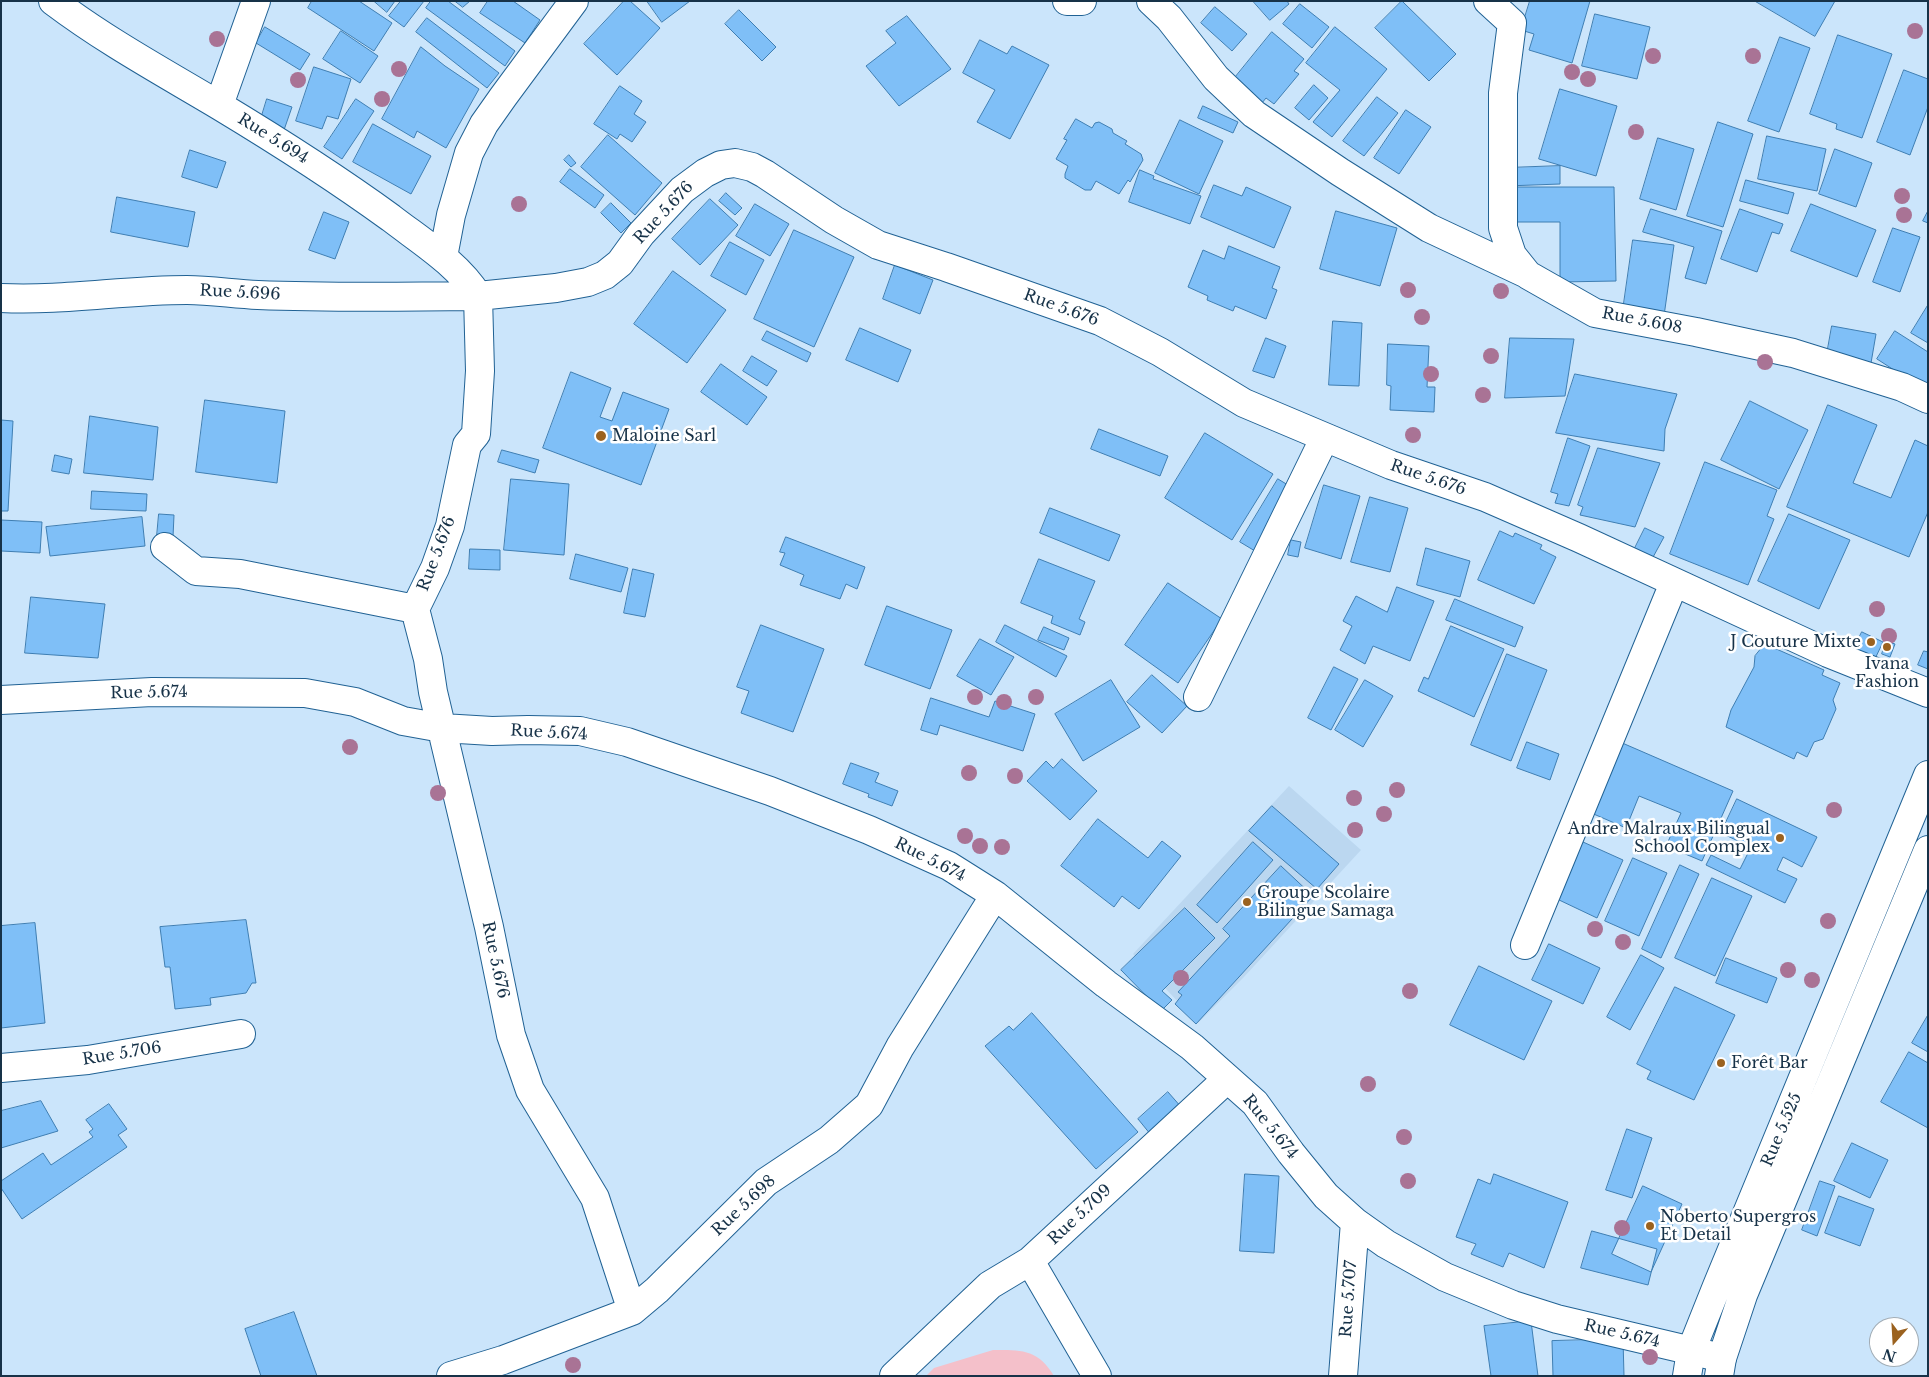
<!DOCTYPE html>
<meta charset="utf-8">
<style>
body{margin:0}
#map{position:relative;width:1929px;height:1377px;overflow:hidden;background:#cbe5fb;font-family:"Libre Baskerville",serif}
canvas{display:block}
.frame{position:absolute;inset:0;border:2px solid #173248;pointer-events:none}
.north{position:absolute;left:1869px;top:1317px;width:50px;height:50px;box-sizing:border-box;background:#fff;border:1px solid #a2adb6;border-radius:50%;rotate:199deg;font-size:14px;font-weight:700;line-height:20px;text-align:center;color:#173248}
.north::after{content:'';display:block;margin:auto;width:18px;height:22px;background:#9b621f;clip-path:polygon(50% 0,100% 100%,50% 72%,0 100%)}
</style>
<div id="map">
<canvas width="1929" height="1377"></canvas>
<div class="frame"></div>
<div class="north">N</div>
</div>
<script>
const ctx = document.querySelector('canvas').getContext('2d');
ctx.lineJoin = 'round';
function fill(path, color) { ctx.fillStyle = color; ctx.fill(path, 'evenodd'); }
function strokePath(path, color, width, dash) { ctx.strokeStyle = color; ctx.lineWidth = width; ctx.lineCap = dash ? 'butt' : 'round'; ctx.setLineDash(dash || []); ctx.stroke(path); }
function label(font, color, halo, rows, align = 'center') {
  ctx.font = font + ' "Libre Baskerville",serif'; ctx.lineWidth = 5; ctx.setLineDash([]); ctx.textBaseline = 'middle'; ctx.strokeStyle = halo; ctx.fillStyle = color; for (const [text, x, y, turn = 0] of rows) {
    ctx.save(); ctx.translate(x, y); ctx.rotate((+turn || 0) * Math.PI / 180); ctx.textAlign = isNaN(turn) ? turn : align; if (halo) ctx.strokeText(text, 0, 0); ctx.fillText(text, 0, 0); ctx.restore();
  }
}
fill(new Path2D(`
 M1289,786l72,64 -118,128 -45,45 -65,-69z`), '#bbd7f0');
fill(new Path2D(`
 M993,1350c28,0 45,-1 61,26h-128l8,-8z`), '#f4c0ca');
const building = new Path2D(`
 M312,1h47l33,22 -18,28 -66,-43z
 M374,1h21l-8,11z
 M401,1h23l-20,26 -15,-11z
 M431,1h17l67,50 -10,15 -79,-58z
 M455,1h15l-7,6z
 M488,1h25l27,19 -15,23 -45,-30z
 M624,1h6l30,27 -43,47 -33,-31z
 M647,1h43l-28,21z
 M1253,1h34l2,3 -19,16z
 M1402,1l54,53 -27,27 -54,-53z
 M1530,1h60l-18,62 -43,-13 5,-16 -13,-4z
 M1755,1h80l-20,35z
 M1300,4l29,23 -17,21 -29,-24z
 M1215,7l32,27 -15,17 -31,-28z
 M739,10l37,37 -14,14 -37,-37z
 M1595,14l55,13 -13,52 -55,-13z
 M907,16l44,53 -52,37 -33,-40 30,-23 -10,-12z
 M427,18l72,55 -12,15 -71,-56z
 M265,27l45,27 -10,16 -44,-27z
 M1335,27l52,42 -55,68 -19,-15 27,-32 -34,-27z
 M341,31l37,25 -18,27 -37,-24z
 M1272,32l32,27 -10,12 5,3 -25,30 -8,-6 -8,10 -29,-23z
 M1838,35l54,19 -30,84 -26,-9 1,-5 -27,-10z
 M1780,37l30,11 -31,84 -31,-11z
 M980,40l27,14 5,-8 37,19 -39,74 -33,-17 18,-32 -32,-17z
 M421,47l24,19 34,23 -33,59 -29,-17 -3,7 -32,-19z
 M314,67l37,12 -13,40 -11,-3 -5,13 -26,-8z
 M1904,70l24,9v28l-18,48 -33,-13z
 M1314,85l14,13 -19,22 -14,-12z
 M620,86l22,15 -8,13 12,8 -14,20 -12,-8 -3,5 -23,-15z
 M1560,89l57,17 -21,70 -57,-17z
 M1377,97l21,16 -34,43 -21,-15z
 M267,99l25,8 -8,23 -24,-8z
 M356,99l18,12 -32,48 -18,-12z
 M1203,106l35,16 -5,11 -35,-15z
 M1406,110l25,17 -32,47 -25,-16z
 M1076,119l16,9 3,-5 4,-1 13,7 1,4 14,8 -2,3 16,10 2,6 -13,22 -2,-2 -9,14 -23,-13 -5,9h-6l-20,-12v-4l3,-8 -12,-7 11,-19 -3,-1z
 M1180,120l43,21 -24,53 -44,-21z
 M1718,122l35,12 -30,93 -36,-11z
 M373,124l58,32 -20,38 -58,-32z
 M608,135l54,48 -27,32 -54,-48z
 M1767,136l59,13 -9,42 -59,-12z
 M1658,138l36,11 -18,61 -36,-11z
 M1835,149l37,14 -16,44 -37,-13z
 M190,150l36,12 -9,26 -35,-11z
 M569,155l7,8 -5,4 -7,-7z
 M1560,166v18l-54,2v-18z
 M570,169l34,26 -9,13 -35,-26z
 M1140,170l14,6 -1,3 48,17 -11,28 -61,-22z
 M1746,180l48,13 -6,21 -48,-13z
 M1214,185l28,11 4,-9 45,20 -17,41 -73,-31z
 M1505,187h109l2,94 -56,1v-60h-55z
 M726,193l16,15 -7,7 -16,-14z
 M117,197l78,15 -7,35 -77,-15z
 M710,199l28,26 -38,40 -28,-26z
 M611,203l20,20 -10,10 -20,-20z
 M755,204l34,20 -19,32 -34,-20z
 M1811,204l65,26 -19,47 -66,-26z
 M1651,209l71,22 -16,53 -21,-6 9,-31 -51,-15z
 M1740,209l43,15 -4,10 -7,-2 -15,40 -36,-13z
 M1336,211l61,17 -17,58 -60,-17z
 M1928,211v12l-5,-2z
 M324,212l25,10 -14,37 -26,-9z
 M1893,228l27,9 -20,55 -27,-10z
 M794,230l60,27 -40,90 -60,-28z
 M1633,240l41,5 -11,78 -41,-6z
 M730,242l34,18 -18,35 -35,-19z
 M1229,246l51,21 -8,21 5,2 -11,29 -31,-13 -2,5 -26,-11 1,-4 -20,-9 15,-37 21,9z
 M895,265l38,15 -13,34 -37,-15z
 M673,271l53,39 -39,53 -53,-39z
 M1928,305v38l-17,-10z
 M1333,321l29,2 -3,63 -30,-1z
 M1832,326l44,8 -5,29 -44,-9z
 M860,328l51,22 -13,32 -52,-22z
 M767,331l44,22 -4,9 -45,-22z
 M1895,331l33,21v40l-51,-33z
 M1266,338l20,8 -12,32 -21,-7z
 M1510,338l64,1 -9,57 -60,2z
 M1388,344l41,2 -2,41h8l-1,25 -44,-2 1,-24 -4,-1z
 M752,356l25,15 -10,15 -24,-15z
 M721,364l46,33 -20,28 -46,-33z
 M571,372l40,16 -11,29 12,4 11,-29 46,17 -28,76 -98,-37z
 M1575,374l102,20 -12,35 -1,22 -108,-18z
 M205,400l80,11 -8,72 -81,-11z
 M1750,401l58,29 -29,59 -58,-29z
 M1828,405l49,20 -24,58 38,15 24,-58 13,6v66l-19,45 -122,-50z
 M90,416l68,11 -5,53 -69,-7z
 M1,420l12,1 -5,90h-7z
 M1099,429l69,27 -8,20 -69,-27z
 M1205,433l68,41 -41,66 -67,-42z
 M1568,438l22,8 -21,60 -14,-3 3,-9 -7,-2z
 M1598,448l62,15 -25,64 -55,-12 3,-8 -5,-2z
 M502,450l37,10 -4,13 -37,-11z
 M55,455l17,4 -3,15 -17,-3z
 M1705,462l72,28 -10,26 7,3 -26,66 -78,-31z
 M511,479l58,5 -5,71 -60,-5z
 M1278,479l15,9 -38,63 -15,-9z
 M1324,485l36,11 -19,63 -36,-11z
 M92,491l55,3 -1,17 -55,-2z
 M1370,497l38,11 -18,64 -39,-10z
 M1050,508l70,27 -11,26 -69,-28z
 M159,514l15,1 -1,22 -16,-1z
 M1789,514l61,26 -31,69 -61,-28z
 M142,517l3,29 -95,10 -4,-29z
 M1,520l41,2 -2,31 -39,-2z
 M1645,528l19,9 -12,22 -18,-9z
 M1500,531l13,6 2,-4 27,12 -2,4 16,8 -22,47 -56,-24z
 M786,537l79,30 -8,22 -11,-5 -6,15 -40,-14 4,-10 -24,-10 5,-12 -5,-1z
 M1291,540l10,2 -3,15 -10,-2z
 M1426,548l44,13 -10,36 -43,-12z
 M470,549l30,1v20l-31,-1z
 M576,554l52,14 -7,24 -51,-13z
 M1039,559l56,22 -16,38 6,3 -5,13 -29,-12 2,-7 -32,-13z
 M633,569l21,5 -9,43 -21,-4z
 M1168,583l54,36 -44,64 -53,-38z
 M1397,587l37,14 -24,60 -37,-15 -8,18 -25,-14 12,-24 -9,-5 13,-25 31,16z
 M31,597l74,7 -7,54 -73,-5z
 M1455,599l68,28 -8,20 -69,-27z
 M887,606l65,24 -22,59 -65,-24z
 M761,625l63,24 -31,83 -52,-19 8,-22 -12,-4z
 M1005,625l62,31 -11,21 -60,-35z
 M1451,626l53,23 -30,68 -56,-26 6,-14 4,2z
 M1044,627l25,11 -5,12 -26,-10z
 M1862,632l21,10 -10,21 -21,-11z
 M980,639l34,18 -23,38 -34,-19z
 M1886,641l9,3 -5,13 -8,-3z
 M1765,644l59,26 -2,5 18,8 -7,17 3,9 -13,30 -9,3 -7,15 -10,-5 -3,7 -68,-32 5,-17 23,-43 1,-11z
 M1924,651l4,1v17l-10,-4z
 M1507,654l40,16 -36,91 -40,-16z
 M1334,667l24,12 -27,51 -23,-12z
 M1152,675l35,31 -25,27 -35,-31z
 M1111,680l29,47 -57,34 -28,-47z
 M1365,680l28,16 -30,51 -28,-17z
 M931,698l58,19 6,-16 40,13 -12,37 -83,-26 -3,10 -16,-5z
 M1527,742l32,12 -9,26 -33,-12z
 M1620,742l113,49 -31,70 -36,-15 15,-33 -42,-17 -13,32 -37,-16z
 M1062,759l35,32 -27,29 -43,-39 19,-20 7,7z
 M851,763l28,10 -4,9 23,9 -6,15 -24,-9 1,-3 -26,-10z
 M1737,799l80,38 -15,30 -19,-10 -6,13 20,9 -12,24 -79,-38 5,-10 29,14 11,-22 -30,-14z
 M1272,806l67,58 -22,25 -68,-58z
 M1098,819l50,39 14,-17 19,15 -42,53 -17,-13 -8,11 -53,-41z
 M1253,842l20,18 -56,63 -20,-18z
 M1583,842l40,18 -26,58 -40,-19z
 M1633,858l34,15 -28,63 -34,-15z
 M1680,865l19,9 -38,84 -19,-9z
 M1281,866l32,30 -117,128 -21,-20 7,-9 -4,-3 52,-56 -7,-7z
 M1712,878l40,18 -37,80 -40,-18z
 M1185,908l30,30 -53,53 10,9 -11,11 -40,-41z
 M246,920l10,63h-4l-6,10 -36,5 1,7 -36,4 -5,-42h-5l-5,-40z
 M35,923l10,100 -44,5v-102z
 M1549,944l51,24 -17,36 -51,-24z
 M1641,955l23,13 -34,62 -23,-13z
 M1726,958l51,20 -10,25 -51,-20z
 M1479,966l73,35 -28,59 -74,-35z
 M1675,987l60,28 -41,85 -47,-21 4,-8 -14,-7z
 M1032,1013l106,119 -42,37 -111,-123 24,-20 4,4z
 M1928,1015v37l-16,-9z
 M1909,1052l19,11v65l-47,-26z
 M1168,1092l14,16 -31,27 -13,-16z
 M41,1101l17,30 -57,17v-37z
 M109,1104l18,25 -9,6 9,12 -105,72 -21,-31v-7l42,-28 8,12 42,-28 -4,-5 4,-3 -7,-9z
 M1627,1129l25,9 -20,60 -26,-8z
 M1852,1143l36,17 -18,38 -36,-17z
 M1245,1174l34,2 -5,77 -34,-2z
 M1494,1174l74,28 -24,66 -35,-15 -6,14 -32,-13 5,-10 -20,-7 22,-58 12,5z
 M1820,1181l15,5 -18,50 -15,-6z
 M1643,1186l39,18 -31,68 -39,-18z
 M1839,1196l35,13 -14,37 -35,-13z
 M1592,1231l65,18 -9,36 -67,-17z
 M294,1312l23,64h-56l-16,-47z
 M1531,1321l7,55h-47l-7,-50z
 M1623,1339l1,37h-71l-1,-35z`);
fill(building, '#7fbff7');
strokePath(building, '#3f7eb2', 1);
const minor = new Path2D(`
 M53,1c53,40 110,71 167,105 58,35 116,72 171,112 31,24 66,45 87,78
 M1067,1h15
 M1151,1l18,17 47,60 38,36 86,58 89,56 98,46
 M1488,1l24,22 -9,70v135l9,27 16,20 67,38 101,19 97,21 109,34 26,12
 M219,105l37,-104
 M443,257l8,-42 18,-62 15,-29 19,-27 71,-96
 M1,298c62,3 123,-8 186,-8 24,0 47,4 71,5 73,3 147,2 220,1
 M165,547l31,24 44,3 175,35
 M1198,697l126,-258
 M1,700l151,-8 153,1 50,9 48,19 39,7 50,3 36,-1 52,1 47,11 143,49 99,39 80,36 46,29 111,89 86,63 63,56 36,50 35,43 29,26 31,22 59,33 68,28 44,14 165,39
 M1525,945l149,-362
 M1,1068l87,-8 153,-26
 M632,1311l-37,-113 -65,-108 -19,-55 -22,-108 -56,-235 -5,-33 -13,-50 20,-41 15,-42 17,-81 9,-11 4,-63 -2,-75 78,-8 32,-6 17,-7 15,-12 21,-29 41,-44 23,-17 16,-8 14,-2 17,4 13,7 69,46 44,25 68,22 154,54 60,31 84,51 147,62 94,32 94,41 249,115 100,40
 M451,1376l52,-16 129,-49 25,-21 109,-108 63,-42 40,-35 31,-58 95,-152
 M894,1376l96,-91 40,-24
 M1097,1376l-67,-115 197,-182
 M1343,1376l12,-154`);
const tertiary = new Path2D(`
 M1687,1376l4,-25 26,-65 211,-511
 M1719,1376l3,-18 21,-63 185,-445`);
strokePath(minor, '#216294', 30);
strokePath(tertiary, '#216294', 30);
strokePath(minor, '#fff', 28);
strokePath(tertiary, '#fff', 28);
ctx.fillStyle = '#a97395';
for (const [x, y] of [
 [1915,31],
 [217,39],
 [1653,56],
 [1753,56],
 [399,69],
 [1572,72],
 [1588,79],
 [298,80],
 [382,99],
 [1636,132],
 [1902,196],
 [519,204],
 [1904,215],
 [1408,290],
 [1501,291],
 [1422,317],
 [1491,356],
 [1765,362],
 [1431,374],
 [1483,395],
 [1413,435],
 [1877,609],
 [1889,636],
 [975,697],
 [1036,697],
 [1004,702],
 [350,747],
 [969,773],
 [1015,776],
 [1397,790],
 [438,793],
 [1354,798],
 [1834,810],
 [1384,814],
 [1355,830],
 [965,836],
 [980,846],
 [1002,847],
 [1828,921],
 [1595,929],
 [1623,942],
 [1788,970],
 [1181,978],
 [1812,980],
 [1410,991],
 [1368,1084],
 [1404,1137],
 [1408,1181],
 [1622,1228],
 [1650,1357],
 [573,1365]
]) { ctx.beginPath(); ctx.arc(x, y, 8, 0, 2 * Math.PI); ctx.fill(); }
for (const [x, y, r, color] of [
 [601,436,6,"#9b621f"],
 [1871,642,5,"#9b621f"],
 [1887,647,5,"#9b621f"],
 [1780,838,5,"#9b621f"],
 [1247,902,5,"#9b621f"],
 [1721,1063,5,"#9b621f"],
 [1650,1226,5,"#9b621f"]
]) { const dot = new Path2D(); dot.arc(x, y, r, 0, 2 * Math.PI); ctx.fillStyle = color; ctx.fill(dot); strokePath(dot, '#fff', 2); }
label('16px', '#173248', '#fff', [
 ["Rue 5.694",273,139,32],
 ["Rue 5.676",664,213,-47],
 ["Rue 5.696",240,293,3],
 ["Rue 5.676",1061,308,20],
 ["Rue 5.608",1642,321,11],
 ["Rue 5.676",1428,478,19],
 ["Rue 5.676",437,554,-69],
 ["Rue 5.674",149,693,-1],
 ["Rue 5.674",549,733,3],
 ["Rue 5.674",930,860,27],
 ["Rue 5.676",495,960,78],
 ["Rue 5.706",122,1054,-9],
 ["Rue 5.674",1270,1127,51],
 ["Rue 5.525",1782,1130,-67],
 ["Rue 5.698",744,1206,-43],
 ["Rue 5.709",1080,1215,-43],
 ["Rue 5.707",1349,1299,-86],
 ["Rue 5.674",1622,1334,13]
]);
label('16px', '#173248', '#fff', [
 ["Maloine Sarl",612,436],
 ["J Couture Mixte",1861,642,"right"],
 ["Ivana",1887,664,"center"],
 ["Fashion",1887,682,"center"],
 ["Andre Malraux Bilingual",1770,829,"right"],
 ["School Complex",1770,847,"right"],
 ["Groupe Scolaire",1257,893],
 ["Bilingue Samaga",1257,911],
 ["Forêt Bar",1731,1063],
 ["Noberto Supergros",1660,1217],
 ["Et Detail",1660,1235]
], 'left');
</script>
